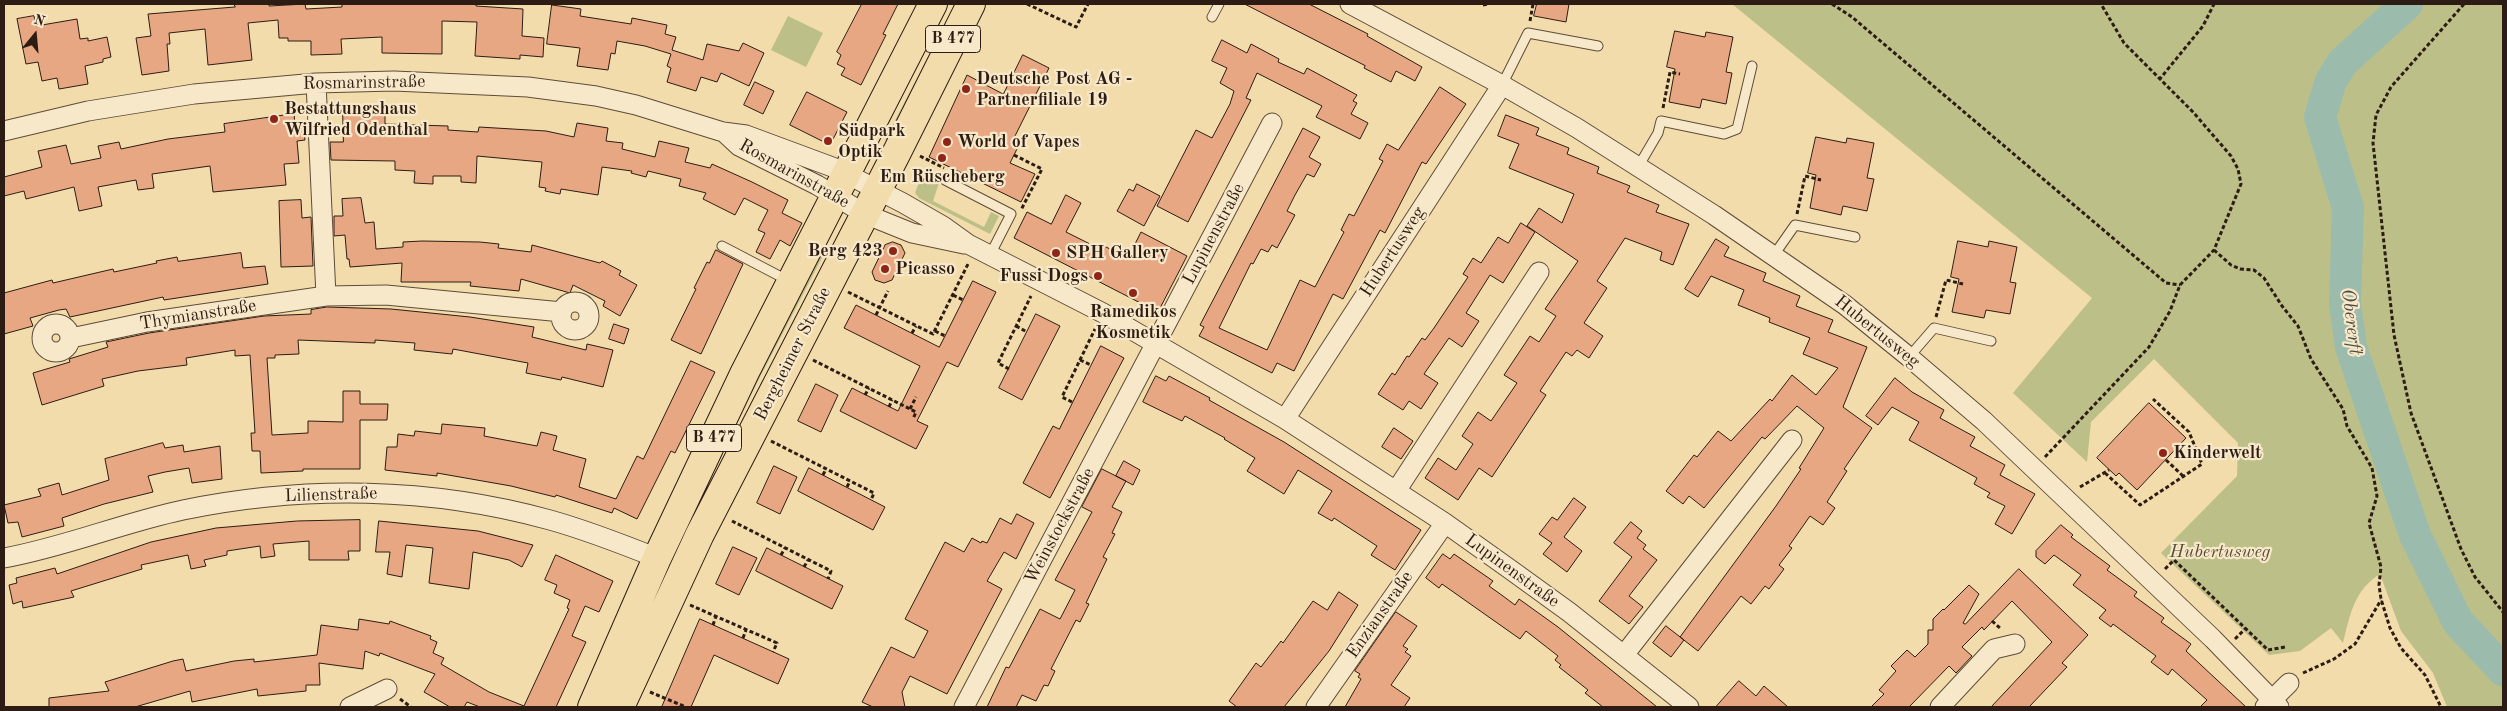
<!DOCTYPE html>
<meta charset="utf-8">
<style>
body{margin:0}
#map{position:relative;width:2507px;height:711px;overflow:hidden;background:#f2dcac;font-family:"Old Standard TT",serif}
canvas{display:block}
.frame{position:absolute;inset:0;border:5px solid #2d1c13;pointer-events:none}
.north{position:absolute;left:10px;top:10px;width:50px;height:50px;-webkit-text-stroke:4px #f7e8c9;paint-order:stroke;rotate:17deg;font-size:14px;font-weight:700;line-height:20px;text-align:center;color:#2d1c13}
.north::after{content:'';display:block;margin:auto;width:18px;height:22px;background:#2d1c13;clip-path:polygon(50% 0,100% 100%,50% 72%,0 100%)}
</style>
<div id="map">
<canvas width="2507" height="711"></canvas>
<div class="frame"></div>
<div class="north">N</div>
</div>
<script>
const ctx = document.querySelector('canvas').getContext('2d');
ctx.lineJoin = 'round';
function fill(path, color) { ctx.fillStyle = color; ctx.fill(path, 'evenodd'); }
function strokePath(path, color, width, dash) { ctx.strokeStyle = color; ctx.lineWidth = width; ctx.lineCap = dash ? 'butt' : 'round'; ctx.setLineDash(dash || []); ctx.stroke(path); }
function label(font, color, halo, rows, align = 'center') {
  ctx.font = font + ' "Old Standard TT",serif'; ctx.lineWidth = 4.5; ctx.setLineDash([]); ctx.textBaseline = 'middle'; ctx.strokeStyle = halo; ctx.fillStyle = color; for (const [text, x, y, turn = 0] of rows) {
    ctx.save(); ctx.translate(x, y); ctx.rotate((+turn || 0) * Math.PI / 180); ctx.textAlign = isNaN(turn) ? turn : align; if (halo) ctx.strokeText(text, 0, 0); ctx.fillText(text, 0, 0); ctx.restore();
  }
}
fill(new Path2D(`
 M955,4h6l-69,139 -7,-3z
 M1732,4h771v703h-56l-14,-34 -32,-42 -21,-57c-26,16 -30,41 -37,69l-12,-15 -31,23 -31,4 -108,-102 76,-77 1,-33 -84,-84 -63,63 -4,40 -74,-69 79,-95z
 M788,16l35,17 -17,34 -35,-17z
 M922,174l17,9 -6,18 51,26 7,-15 8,4 -9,18 -71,-36 -4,-5z
 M818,250l6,4 -105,202 -25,66 -8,-4z`), '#bcc088');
strokePath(new Path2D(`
 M2407,4l-65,59 -11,18 -11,36 28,91 -3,96 6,43 64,188 43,87 45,48`), '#9bbbac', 32);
const building = new Path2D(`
 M234,4h35v2l36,-2 1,5 36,-2v-3h134v2l47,3 -1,27 22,2 -1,19 -23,-2v4l-45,-3 2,-34 -35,-1v33l-60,-1v-16l-41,2 1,15 -31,1v-14h-23v-3h-9l-1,-18 -30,3 4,37 -44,5 -3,-36 -36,4 1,11h-3l2,27 -27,4 -6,-37 15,-2 -3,-22 87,-7z
 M862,4h36l-15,30 3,1 -25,50 -20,-10 4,-7 -8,-4 4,-9 -4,-3z
 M1245,4h64l59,30 -1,2 55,31 -7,14 -19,-10 -5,11 -27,-14 1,-2z
 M1537,4h32l-3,18 -32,-6z
 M552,5l29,4 -1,7 51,8 1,-6 35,7 -2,9 11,3 -4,13 31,10 4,-16 32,7 4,-8 21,10 -15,33 -28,-13 -4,9 -16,-5 -5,14 -29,-9 4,-14 -4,-2 4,-12 -26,-8 -28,-5 -2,13 -4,-1 -3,17 -31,-4 3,-18 -33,-4z
 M34,16l2,10 41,-7 3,20 8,-1v3l19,-4 4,20 -8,2v3l-18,4 3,18 -29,5 -2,-11 -15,3 -4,-19 -12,2 -9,-45z
 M1675,31l30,6 1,-5 27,5 -7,35 6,1 -6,31 -24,-5 -2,9 -31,-6 6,-33 -8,-2z
 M1222,40l25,13 4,-9 28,15 -1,3 26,12 3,-6 50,27 -4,6 4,2 -6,11 17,9 -8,16 -44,-22 6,-11 -65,-33 -11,25 5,2 -63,122 -31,-16 39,-76 16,8 18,-34 4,-13 -14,-8 7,-15 -15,-7z
 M1023,55l26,13 -38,76 7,3 -8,16 25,11 -14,28 -92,-45 38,-82 36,19z
 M755,82l19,9 -11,23 -19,-9z
 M1440,87l26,17 -40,60 -4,-2 -37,71 -5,-3 -37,69 -10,-5 -39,77 -17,-8 -5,10 -73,-37 5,-9 -4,-2 103,-197 17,9 -11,20 12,7 -7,13 -7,-3 -12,21 -8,16 8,4 -18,33 -5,-3 -4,7 -7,-3 -8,15 -2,-1 -32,65 48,22 33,-70 15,7 29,-55 -3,-2 8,-16 5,2 29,-55 -4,-2 8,-15 11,6z
 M807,92l40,20 -17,33 -40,-20z
 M343,111h42v13l63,2v4l30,2 1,-5 67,4 28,6 3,-14 31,5 -2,13 17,2 -1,6 33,8 4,-16 30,7 -4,14 25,6 2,-4 40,18 36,18 -6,13 20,10 -12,23 -10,-6 -10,19 -14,-7 9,-19 -7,-3 10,-20 -24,-12 -9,17 -32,-16 3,-6 -27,-7 2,-7 -33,-8 -2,6 -15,-4 1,-2 -30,-4 -4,28 -37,-6 -1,5 -15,-3 1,-3 -7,-1 3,-25 -65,-6 -1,27 -15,-1v-6h-28v8l-19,-1 1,-12 -20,-1v-9l-64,-1 -1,-18h13z
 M294,114l1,10 8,-1 2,17 -8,1 2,22 -15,1 2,21 -73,7 -3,-26 -58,8 2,14 -16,2 -2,-10 -38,7 4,19 -23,5 -5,-24 -48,12 -2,-8 -20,5v-19l38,-10 -4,-16 28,-6 5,19 30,-6 -3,-12 21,-4 2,7 47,-10 57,-7 -1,-8z
 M1506,115l33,13 -3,7 33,13 -2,6 32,13 -2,6 33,13 -3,6 32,13 -3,7 33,12 -16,41 -13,-5 2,-8 -37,-14 -28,43 10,7 -23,35 19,13 -14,22 -12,-8 -5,6 -6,-4 -26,39 6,4 -54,82 -13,-9 -21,32 -33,-22 13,-20 18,12 17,-26 -11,-8 16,-24 13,9 26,-38 -13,-8 26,-39 9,6 17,-26 -11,-7 33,-48 -51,-35 12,-18 23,15 12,-29 -65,-26 10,-24 -21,-8z
 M1816,137l30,6 1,-5 27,5 -7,35 7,1 -7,32 -24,-5 -2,9 -31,-7 6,-33 -8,-2z
 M1137,184l23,12 -16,30 -27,-15 12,-22 4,2z
 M1066,195l15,8 -15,29 34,17 2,-4 26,13 13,-26 46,24 -29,56 -144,-74 13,-26 24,12z
 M361,198l4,25 9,-1 2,27 27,-2v-5l19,-1 58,1 19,2 -1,4 33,4 1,-7 68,18 2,-2 19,10 -2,4 18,10 -17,31 -17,-10 2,-5 -32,-16 -3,8 -49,-14 -2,12 -49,-5 1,-4h-70l1,-19 -52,4 -1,-8h-2l-2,-24 -11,1v-20h9l-1,-17z
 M301,200l1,18 9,-1 2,49 -32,1 -2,-66z
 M1521,223l14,9 -32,51 -13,-8 -24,38 13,8 -17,26 -13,-9 -25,36 14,9 -17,26 -12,-8 -6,9 -25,-16 14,-21 3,2 12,-19 2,1 13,-19 3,2 9,-12 34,-51 -5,-3 10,-16 8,5 17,-26 10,6z
 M1716,239l13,8 -5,9 42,17 -3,8 37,15 -4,10 37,14 -5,12 39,15 -24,60 29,21 -28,41 3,2 -20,31 8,6 -12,17 -13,-9 -21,30 3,2 -13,17 5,4 -15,20 -4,-3 -14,18 -10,-8 -43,55 -18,-14 96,-131 25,-37 -2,-1 25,-40 -27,-22 -32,33 -3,-2 -58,71 -15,-12 -6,8 -17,-13 28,-36 3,2 21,-26 13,10 39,-42 2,2 20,-26 24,20 22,-27 -35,-14 7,-16 -41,-16 1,-4 -32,-13 6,-15 -33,-14 -13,21 -13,-8z
 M1958,241l30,6 1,-6 28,6 -7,35 6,1 -6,31 -24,-4 -2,8 -32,-6 7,-33 -8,-2z
 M893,242l8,3 4,8 -13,27 -8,3 -9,-3 -3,-8 13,-27z
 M716,250l27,14 -42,90 -30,-14 25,-51 -2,-1 13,-26 2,1z
 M241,253l2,15 22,-2 3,18 -104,16 -1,-3 -93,20 -4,-8 -7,1 -29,8 3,8 -29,8v-41l48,-13 1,3 60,-14 1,3 43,-9 -1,-2 21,-4 1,4z
 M973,281l23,11 -38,75 -11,-5 -30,59 11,5 -12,23 -76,-38 12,-23 46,23 22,-45 -76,-38 12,-23 83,42z
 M327,307l64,2 79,8 64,10 -2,10 54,13 1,-6 26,6 -10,37 -41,-10 -1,3 -35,-7 2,-10 -75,-14 -1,5 -38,-4 1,-7 -40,-3v3l-77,-3 1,14 -24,1v3h-8l5,77 36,-2v-12l35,1v-31h17v13h28l-1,16h-27v49h-57v2l-42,2 -1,-22h-8l-1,-18h4l-5,-78 -15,1v-6l-49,8 1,7 -49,6 -36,8 2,7 -62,19 -9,-32 37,-11 -1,-3 39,-12 -2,-5 43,-9 115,-17 47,-2v-4z
 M1036,314l24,12 -38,74 -23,-12z
 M614,324l15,5 -5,15 -15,-5z
 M1101,346l23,12 -74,140 -27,-15 30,-57 6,3z
 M691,361l24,11 -40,81 -4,-2 -34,68 -23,-11 -2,5 -56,-18 -1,2 -44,-11 -74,-13v3l-52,-6 2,-23h10l1,-13 16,2 1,-5 26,3 1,-10 43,4 -1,8 53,10 4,-14 16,4 -4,14 33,9 -7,28 37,12 21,-43 6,3z
 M1156,376l10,5 3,-5 41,22 -1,2 75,42 137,88 -26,40 -24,-15 6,-9 -43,-28 -2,3 -14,-8 14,-22 -34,-21 -14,24 -37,-23 8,-13 -31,-19 1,-1 -40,-22 -3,5 -39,-19z
 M1895,378l17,14 32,18 -4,8 35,19 -5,9 35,19 -5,10 35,19 -23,40 -17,-10 10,-18 -18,-9 3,-4 -16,-9 3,-6 -68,-38 10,-18 -27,-15 -14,18 -12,-9z
 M816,384l22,11 -17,37 -23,-11z
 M2149,403l37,35 -49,52 -18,-17 -3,3 -19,-18z
 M1394,428l19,13 -12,18 -19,-12z
 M163,443l2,5 18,-3 1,7 36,-6 2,33 -30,4 -3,-15 -24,4 -17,4 5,16 -49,12 -42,14 2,8 -42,11 -4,-15 -10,1 -4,-18 37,-9 -3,-7 21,-6 3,12 47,-15 -4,-21z
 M1124,461l16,9 -7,15 -17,-9z
 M774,466l23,11 -17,37 -23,-11z
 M809,468l76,39 -12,23 -75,-39z
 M1102,469l24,12 -14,26 10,5 -10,21 3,1 -12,23 4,2 -21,44 3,1 -9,18 -4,-2 -25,49 4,2 -7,15 -4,-1 -8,16 -14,-6 -6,12h-29l19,-40 3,1 31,-59 20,10 15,-29 -20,-10 37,-68 -10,-5z
 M1574,498l12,9 -22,30 18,14 -15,21 -24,-18 9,-11 -13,-9 13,-17 5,3z
 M1017,514l17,9 -18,36 -12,-7 -17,29 15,8 -55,105 -37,-18 -8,16 3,15h-32l-11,-5 29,-55 23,11 14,-27 -23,-12 40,-77 19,10 8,-14 9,5 1,-2 5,2 13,-25 11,6z
 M360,520v31h-12l1,9h-40v-19l-36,3 2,12 -14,2 -1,-12 -33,5v4l-23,5 2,6 -15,3 -3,-14 -47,10 1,4 -71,22 3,6 -51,11 -1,-7 -9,3 -4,-19 8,-2 -1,-5 39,-10 2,6 94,-32 65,-14 81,-7z
 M379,521l99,10 55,14 -11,22 -13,-7 -36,-8 -4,37 -40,-6 4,-35 -27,-3 -4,32 -15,-3 3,-22h-14z
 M1631,522l11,9 -5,7 9,7 -3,4 14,11 -28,36 14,11 -14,17 -30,-23 33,-44 -18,-14z
 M2061,525l12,10 -2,2 39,29 -3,4 30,22 -3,4 30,22 -3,4 30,22 -5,7 60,56h-46l7,-7 -35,-31 -4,6 -17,-13 5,-6 -43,-32 -2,3 -12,-9 7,-8 -33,-25 8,-10 -27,-20 -9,9 -9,-7v-6z
 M733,547l24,11 -18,37 -23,-11z
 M767,548l76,38 -11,23 -76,-38z
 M1443,554l7,5 4,-5 39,27 -4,5 14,10 12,9 4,-6 39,28 99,80h-54l-18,-14 3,-3 -29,-23 2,-2 -6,-5 3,-4 -32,-25 -6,8 -78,-55 -3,4 -13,-10z
 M556,555l57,26 -14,31 -14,-6 -13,30 14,6 -30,65h-76l-13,-5 -3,5h-14l-26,-15 11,-18 -55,-21 -1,3 -14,-5 -2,18 -44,-6 1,22h-14v6l-48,5 -1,-7 -65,13 -2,-11 -55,16h-86v-9l60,-7 -4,-9 68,-21 10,-2 3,12 48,-10 20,-2v3l63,-7 4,-30 37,5 1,-11 30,5 1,-3 41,15 -1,3 7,3 -4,11 11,5 -3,6 48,28 35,14 45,-97 -2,-1 3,-8 -16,-7 3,-8 -12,-5z
 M2019,569l69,66 -26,28 5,4 -38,40h-38l61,-65 -40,-41 -28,29 -2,-3 -20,20 10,9 -16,17 -7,-7 -40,41h-38l13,-13 -5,-4 17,-19 -5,-5 16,-16 8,7 13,-13v-14h5v-11l10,-10 1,1 25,-25 10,9 -16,29 2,1z
 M1339,592l19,13 -29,46 -45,56h-47l-8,-6 27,-38 5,4 20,-26 2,2 30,-42 14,9z
 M1396,612l21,14 -14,20 5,3 -3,3 6,4 -20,29 19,13 -6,9h-59l16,-28 -3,-2 2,-3 -5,-3z
 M700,619l89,40 -11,25 -64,-29 -23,52h-29z
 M1666,626l18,14 -13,17 -18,-14z
 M1739,681l17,15 8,-10 24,21h-72z`);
fill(building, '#e7a783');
strokePath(building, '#2d1c13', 1);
const lane = new Path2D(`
 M1212,17l7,-13
 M1502,85l26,-52 70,13
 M1638,167l20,-34 3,-12 63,13 13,-5 15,-63
 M945,180l66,34 -21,41
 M722,246l67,35
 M1774,255l21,-30 60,12
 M1909,357l25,-29 57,13`);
const street = new Path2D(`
 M1350,4l152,81 75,43 137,87 131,90 64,52 75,64 229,218 66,68
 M316,83l10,213
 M4,131l84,-20 106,-17 122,-11 78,-2 134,6 68,9 40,9 87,27 23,3 89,33 68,35 40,23 25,18 135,69 182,106 160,104 66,47 58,42 120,95
 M724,132l15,14 78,39 48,29 47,19 52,11
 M561 316a14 14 0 1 1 28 0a14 14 0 1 1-28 0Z
 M42 338a14 14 0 1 1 28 0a14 14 0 1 1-28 0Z
 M71,338l76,-16 179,-26 60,-1 176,17
 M1285,419l217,-334
 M1396,491l143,-219
 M4,558c61,-11 118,-35 179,-48 121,-25 248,-23 367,10 36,10 72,24 107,38
 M1624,655l168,-215
 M350,707l37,-18
 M964,707l308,-584
 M1316,707l129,-184
 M1940,707l54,-58 21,-5
 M2265,707l24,-24`);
const primary = new Path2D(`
 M592,707l65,-149 88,-186 188,-368
 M620,707l80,-173 196,-380 75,-150`);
strokePath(lane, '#5e4c39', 11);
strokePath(street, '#5e4c39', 21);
strokePath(primary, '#2d1c13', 30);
strokePath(new Path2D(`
 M1027,4l49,23 12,-23
 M1832,4l20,13 314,266 14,2
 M2464,4l-73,83 -15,28 -3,28 21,192 17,78 50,136 14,28 28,35
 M1483,5l6,-1
 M1530,21l3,-17
 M2159,80l44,-54 11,-22
 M1663,108l7,-36 10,2
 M1014,155l28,14 -21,41
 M920,156l24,12
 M1797,214l8,-38 16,4
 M2214,250l17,15 9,4 14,1 10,8 18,28 16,20 13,33 32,50 4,17 25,42 5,28 -8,27 12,44 -2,18 2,14 9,29 11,20 24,27 16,32
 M848,292l85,42 35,-70
 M953,295l10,5
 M876,315l12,-24
 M1936,317l10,-37 17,4
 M1016,326l11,6
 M935,331l10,5
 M912,333l4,-7
 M813,360l103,52 -3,7
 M1080,360l11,5
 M1009,369l-11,-6 33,-67
 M865,395l4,-7
 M1072,402l-10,-5 33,-68
 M889,407l3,-7
 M910,409l6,-12
 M771,441l103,52 -3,7
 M2045,457l104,-110 21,-36 10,-26 34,-35 27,-66 -3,-15 -7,-13 -38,-44 -69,-69 -23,-39
 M2166,460l17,16
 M2105,473l35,32 62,-41 -13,-32 -36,-33
 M823,475l3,-6
 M847,487l3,-6
 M2080,487l29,-17
 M732,521l99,50 -3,8
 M781,555l4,-7
 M804,567l4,-7
 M2165,569l9,-9 94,90 17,-3
 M690,605l87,38 -4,9
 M1992,621l9,8
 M713,625l3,-9
 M743,638l3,-8
 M2235,639l11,-11
 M2303,673l31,-14 21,-15 26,-44
 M650,692l36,15
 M400,699l11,8`), '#2d1c13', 3, [4, 2.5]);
strokePath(lane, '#f7e8c9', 9);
strokePath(street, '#f7e8c9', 19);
strokePath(primary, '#f2dcac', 28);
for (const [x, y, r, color] of [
 [966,89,5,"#8f2418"],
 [274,119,5,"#8f2418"],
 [828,141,5,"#8f2418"],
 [947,142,5,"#8f2418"],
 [942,158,5,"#8f2418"],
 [893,251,5,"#8f2418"],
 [1056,253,5,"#8f2418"],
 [885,269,5,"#8f2418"],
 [1098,276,5,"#8f2418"],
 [1133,293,5,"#8f2418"],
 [2163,453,5,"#8f2418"]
]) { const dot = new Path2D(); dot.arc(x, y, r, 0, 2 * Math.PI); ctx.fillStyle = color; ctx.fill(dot); strokePath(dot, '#f7e8c9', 2); }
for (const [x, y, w] of [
 [953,39,55],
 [714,438,55]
]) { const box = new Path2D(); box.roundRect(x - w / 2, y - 13.5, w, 27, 4); ctx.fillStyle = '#f7e8c9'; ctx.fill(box); strokePath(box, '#2d1c13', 1); }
label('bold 16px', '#2d1c13', null, [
 ["B 477",953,39],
 ["B 477",714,438]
]);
label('bold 18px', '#2d1c13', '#f7e8c9', [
 ["Deutsche Post AG -",976,79],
 ["Partnerfiliale 19",976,100],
 ["Bestattungshaus",284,109],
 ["Wilfried Odenthal",284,130],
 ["Südpark",838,131],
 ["Optik",838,152],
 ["World of Vapes",957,142],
 ["Em Rüscheberg",942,177,"center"],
 ["Berg 423",883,251,"right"],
 ["SPH Gallery",1066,253],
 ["Picasso",895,269],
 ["Fussi Dogs",1088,276,"right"],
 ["Ramedikos",1133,312,"center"],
 ["Kosmetik",1133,333,"center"],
 ["Kinderwelt",2173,453]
], 'left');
label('18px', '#2d1c13', '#f7e8c9', [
 ["Rosmarinstraße",364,83,-1],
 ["Rosmarinstraße",794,174,29],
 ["Lupinenstraße",1214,234,-62],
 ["Hubertusweg",1393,252,-57],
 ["Thymianstraße",198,315,-9],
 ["Hubertusweg",1877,332,39],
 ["Bergheimer Straße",793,354,-63],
 ["Lilienstraße",331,495,-2],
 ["Weinstockstraße",1060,526,-62],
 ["Lupinenstraße",1512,571,36],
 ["Enzianstraße",1380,615,-55]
]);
label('italic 18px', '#584d36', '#f7e8c9', [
 ["Hubertusweg",2220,552]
]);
label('italic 19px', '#4e4c41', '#f7e8c9', [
 ["Obererft",2351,322,83]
]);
</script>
